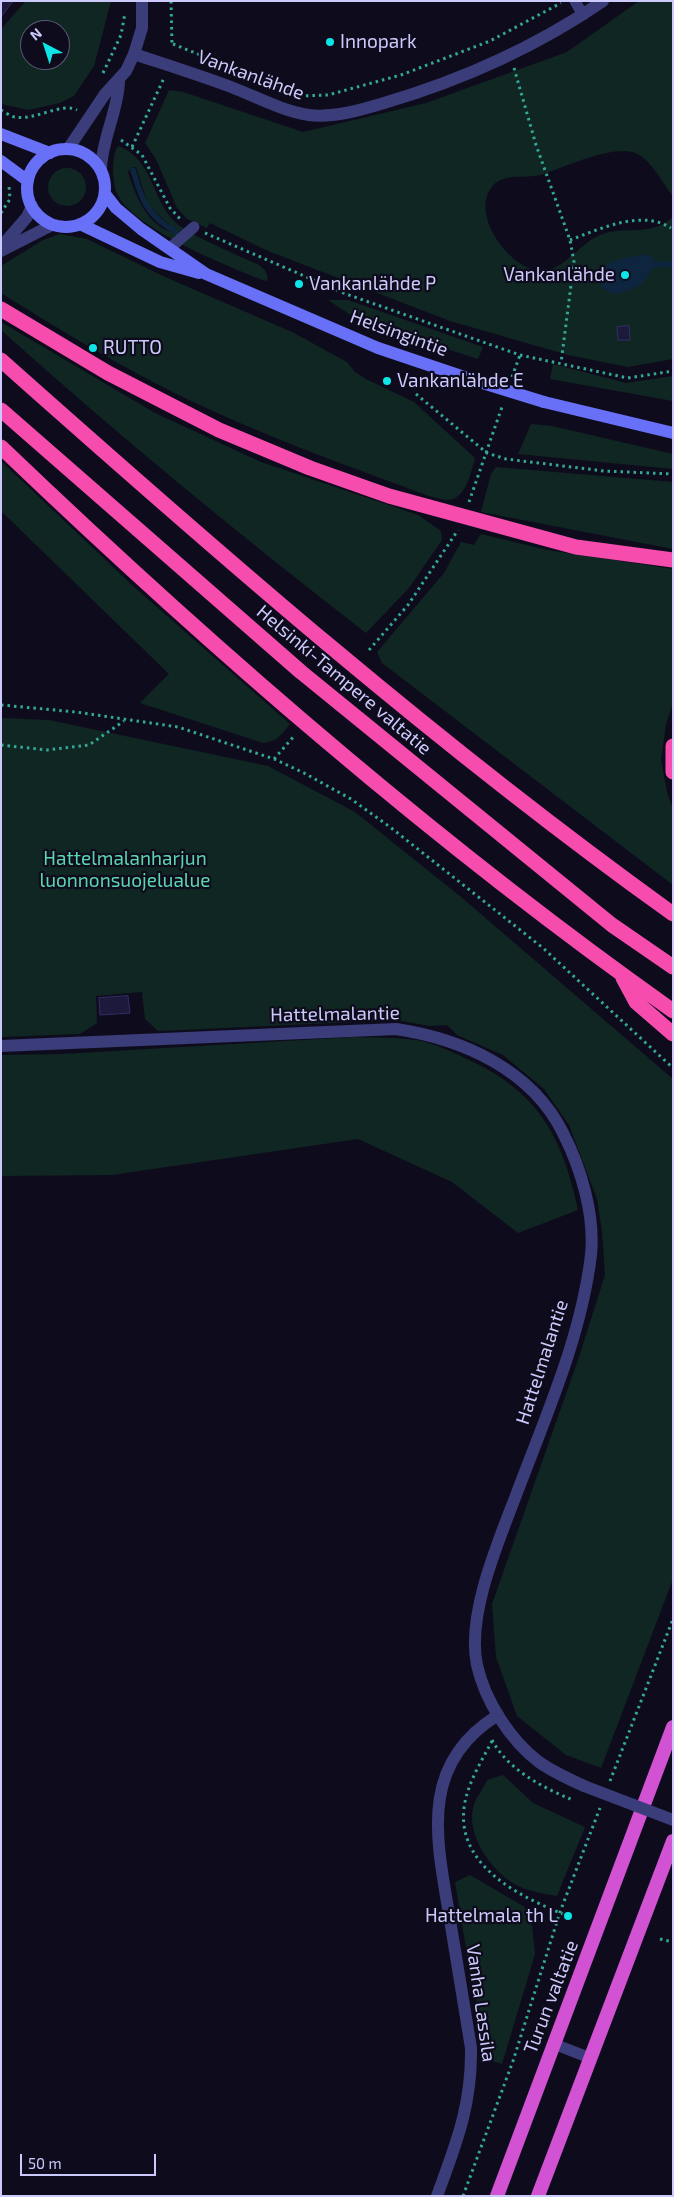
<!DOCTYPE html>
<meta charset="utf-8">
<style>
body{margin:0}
#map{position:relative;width:674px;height:2197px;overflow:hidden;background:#0e0c1c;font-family:"Exo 2",sans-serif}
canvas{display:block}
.frame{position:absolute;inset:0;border:2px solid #cccafc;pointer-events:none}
.north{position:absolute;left:20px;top:20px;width:50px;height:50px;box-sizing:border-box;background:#0e0c1c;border:1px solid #5a5876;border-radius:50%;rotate:320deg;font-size:14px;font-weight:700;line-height:20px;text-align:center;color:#cccafc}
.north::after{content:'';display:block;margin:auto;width:18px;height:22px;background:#0ce6e7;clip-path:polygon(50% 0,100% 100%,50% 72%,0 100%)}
.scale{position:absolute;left:20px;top:2154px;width:136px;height:22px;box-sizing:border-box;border:2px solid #cccafc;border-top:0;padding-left:6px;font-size:15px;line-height:18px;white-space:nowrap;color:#cccafc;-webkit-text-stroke:4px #0e0c1c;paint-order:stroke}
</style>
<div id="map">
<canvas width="674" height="2197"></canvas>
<div class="frame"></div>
<div class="north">N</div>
<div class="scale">50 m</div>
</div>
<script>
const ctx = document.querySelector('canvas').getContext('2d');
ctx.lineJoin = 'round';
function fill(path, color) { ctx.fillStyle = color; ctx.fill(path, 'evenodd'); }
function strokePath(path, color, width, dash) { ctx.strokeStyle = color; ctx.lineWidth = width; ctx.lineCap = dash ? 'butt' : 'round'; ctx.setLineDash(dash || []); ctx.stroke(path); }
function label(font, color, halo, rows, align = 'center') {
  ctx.font = font + ' "Exo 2",sans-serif'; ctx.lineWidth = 4.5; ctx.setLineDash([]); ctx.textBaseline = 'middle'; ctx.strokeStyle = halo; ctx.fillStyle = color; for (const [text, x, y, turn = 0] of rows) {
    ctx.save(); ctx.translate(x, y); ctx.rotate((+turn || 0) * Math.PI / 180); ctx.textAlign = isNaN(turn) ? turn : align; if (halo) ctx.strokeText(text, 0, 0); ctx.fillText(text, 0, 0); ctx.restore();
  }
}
fill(new Path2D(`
 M26,1h85l-17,65 -20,30 -14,7 -32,7 -27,-6v-75zM30,30h30v30h-30z
 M639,1h34v195c-11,-13 -23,-40 -41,-44 -24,-6 -69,16 -92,23 -16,4 -38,-3 -49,13 -20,28 18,80 49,83 21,1 38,-24 54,-33 27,-16 54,2 79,-21v142l-45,8 -60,-12 -118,-34 -182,-70 -58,-28 -3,5 -20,-9 -10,-11 -21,-49 -11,-16 24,-53 14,2 120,40 123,-29 141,-51z
 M119,146c34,14 32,51 55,75 12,13 66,35 85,44l6,5 3,8 -2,3c-35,-13 -138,-54 -150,-90 -4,-14 -4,-29 0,-42zM132,167h4l12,38 30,28c-29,-2 -43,-38 -50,-61z
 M48 187a19 19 0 1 1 38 0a19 19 0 1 1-38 0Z
 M60,234l27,5 76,37 129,56 55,30 8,10 11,7 48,23 61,56c-4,14 -9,41 -27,42 -6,0 -13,-3 -19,-4 -81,-30 -162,-59 -240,-96 -65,-31 -127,-69 -188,-107v-27l42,-26z
 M328,300h20l135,47 -5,12 -120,-39z
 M1,322l154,91 106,49 157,53 23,16 1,9 -33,48 -43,45c-125,-97 -247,-197 -365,-303z
 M553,364l73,19 47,-7v25l-123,-22z
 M531,424l21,2 121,28v15l-155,-15z
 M1,461l133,126 156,137c-8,10 -13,18 -27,19l-123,-40 29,-29 -168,-163z
 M496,467l177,15v67l-192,-37 10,-38z
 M481,534l66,16 126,19v134l-7,21 -5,36 6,32 6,17v76l-291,-222 -5,-11 67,-79 17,-31 13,3z
 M1,718l48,2 219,46 87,46 106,85 212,182v500l-72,189 -35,-13 -49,-39 -21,-59 -4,-53 87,-247 26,-82 -3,-44 -5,-32 -28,-74 -25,-36 -41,-34 -46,-20 -10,-10 -17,1 -34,-6 -238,11 -13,-12 -3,-27 -46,4 1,27 -17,11 -79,3z
 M354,1037c20,1 41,0 61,3 17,2 35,11 50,18 73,33 97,77 113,152l-60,23 -66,-51 -94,-43 -246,36 -111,1v-121l61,-1z
 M503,1775l30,28 52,24 -28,69c-11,-2 -23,-4 -34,-8 -27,-10 -57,-50 -50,-80 2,-9 10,-19 14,-28z
 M470,1875l53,31 8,10 4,38 -33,110 -10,-3 -21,-83 -16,-96z`), '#102623');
fill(new Path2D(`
 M648,254l6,6c-5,23 -16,29 -38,34l-15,-6c-4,-32 22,-28 47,-34z`), '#0e253f');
strokePath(new Path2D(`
 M133,170c9,31 14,45 43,62
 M653,265l20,-1`), '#0e253f', 5.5);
const building = new Path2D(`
 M1,1h12l-12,16z
 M629,326l1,14h-12l-1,-13z
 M128,996l2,17 -30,2 -1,-17z`);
fill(building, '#1d193c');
strokePath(building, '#332d67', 1);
strokePath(new Path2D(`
 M171,1l1,44
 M173,44l129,52 26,-1 73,-20 89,-34 71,-38
 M514,68l22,77 34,95 4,22 -13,101
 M103,73l18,-38 4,-22
 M1,110c4,2 10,7 14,7 20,4 46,-15 62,-7
 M121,140l21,15 28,53 12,13
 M132,147l32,-69
 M1,213l9,-14 -1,-13
 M205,233l141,61 174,61 108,23 45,-7
 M570,240c30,-11 71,-31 101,-12
 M512,377l8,-22
 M416,394l71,59 19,6 98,12 69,3
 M469,502l34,-98
 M369,650l39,-45 50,-75
 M1,705l75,7 102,15 96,32 30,14 47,26 39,28 153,121 130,120
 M1,745l46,5 42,-5 35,-24
 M274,759l21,-24
 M492,1740c15,29 51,48 81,60
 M492,1741c-11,21 -25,43 -28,67 -7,60 59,90 104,108
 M610,1781l63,-162
 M660,1939l13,3
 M463,2196l50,-135 47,-149 40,-104`), '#33a896', 3, [2.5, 4]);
strokePath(new Path2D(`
 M575,1l8,14
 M170,248l24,-21
 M554,2044l36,14`), '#3a3d79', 11);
strokePath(new Path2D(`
 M134,54c33,11 65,21 97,33 26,10 51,24 78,28 25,3 52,-5 75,-12 78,-23 152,-56 219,-102
 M437,2196c19,-52 35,-91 34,-148 -7,-42 -14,-85 -21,-128 -13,-79 -33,-155 48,-205`), '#3a3d79', 12);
strokePath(new Path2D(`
 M68,149l37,-55 21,-23 8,-17 8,-26v-27
 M101,169c1,-31 17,-57 18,-88
 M1,247l26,-30 5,-11
 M1,251l51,-26
 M1,1046l395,-17c67,10 136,41 167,104 18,35 32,82 28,122 -10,82 -44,158 -73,235 -18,48 -52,124 -41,175 8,36 33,75 62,97 14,10 30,17 45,24`), '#3a3d79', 12);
strokePath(new Path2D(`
 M1,134l49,19
 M27 188a39 39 0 1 1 78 0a39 39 0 1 1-78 0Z
 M1,161l27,20
 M105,194l11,14 25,21 65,45 172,74 98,33
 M80,224l80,38 39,11
 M544,402l129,31`), '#6770f7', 12);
strokePath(new Path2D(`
 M497,2196l176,-469
 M538,2196l135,-355`), '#d152d2', 14);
strokePath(new Path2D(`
 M1,309l107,64 111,57 91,38 79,28 187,51 97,13
 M1,360c217,193 435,384 672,554
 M1,410l300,262 311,253 61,42
 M1,447c211,202 433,395 672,564
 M673,746v26
 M623,978l13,24 37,32`), '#f64cad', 15);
strokePath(new Path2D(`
 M584,1786l89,34`), '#3a3d79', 12);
strokePath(new Path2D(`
 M476,381l68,21`), '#6770f7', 12);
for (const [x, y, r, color] of [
 [330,42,5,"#0ce6e7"],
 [625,275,5,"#0ce6e7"],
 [299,284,5,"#0ce6e7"],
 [93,348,5,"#0ce6e7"],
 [387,381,5,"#0ce6e7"],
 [568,1916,5,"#0ce6e7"]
]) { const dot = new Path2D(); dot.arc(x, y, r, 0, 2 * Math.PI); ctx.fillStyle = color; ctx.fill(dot); strokePath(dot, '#0e0c1c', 2); }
label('19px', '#cccafc', '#0e0c1c', [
 ["Innopark",340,42],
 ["Vankanlähde",615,275,"right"],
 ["Vankanlähde P",309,284],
 ["RUTTO",103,348],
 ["Vankanlähde E",397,381],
 ["Hattelmala th L",558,1916,"right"]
], 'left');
label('19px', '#cccafc', '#0e0c1c', [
 ["Vankanlähde",251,75,20],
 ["Helsingintie",399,333,20],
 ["Helsinki-Tampere valtatie",344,680,40],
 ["Hattelmalantie",335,1014,-1],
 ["Hattelmalantie",542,1362,-72],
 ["Turun valtatie",551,1997,-69],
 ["Vanha Lassila",481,2003,82]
]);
label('19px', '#5bd7ad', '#0e0c1c', [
 ["Hattelmalanharjun",125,859],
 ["luonnonsuojelualue",125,881]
]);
</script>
